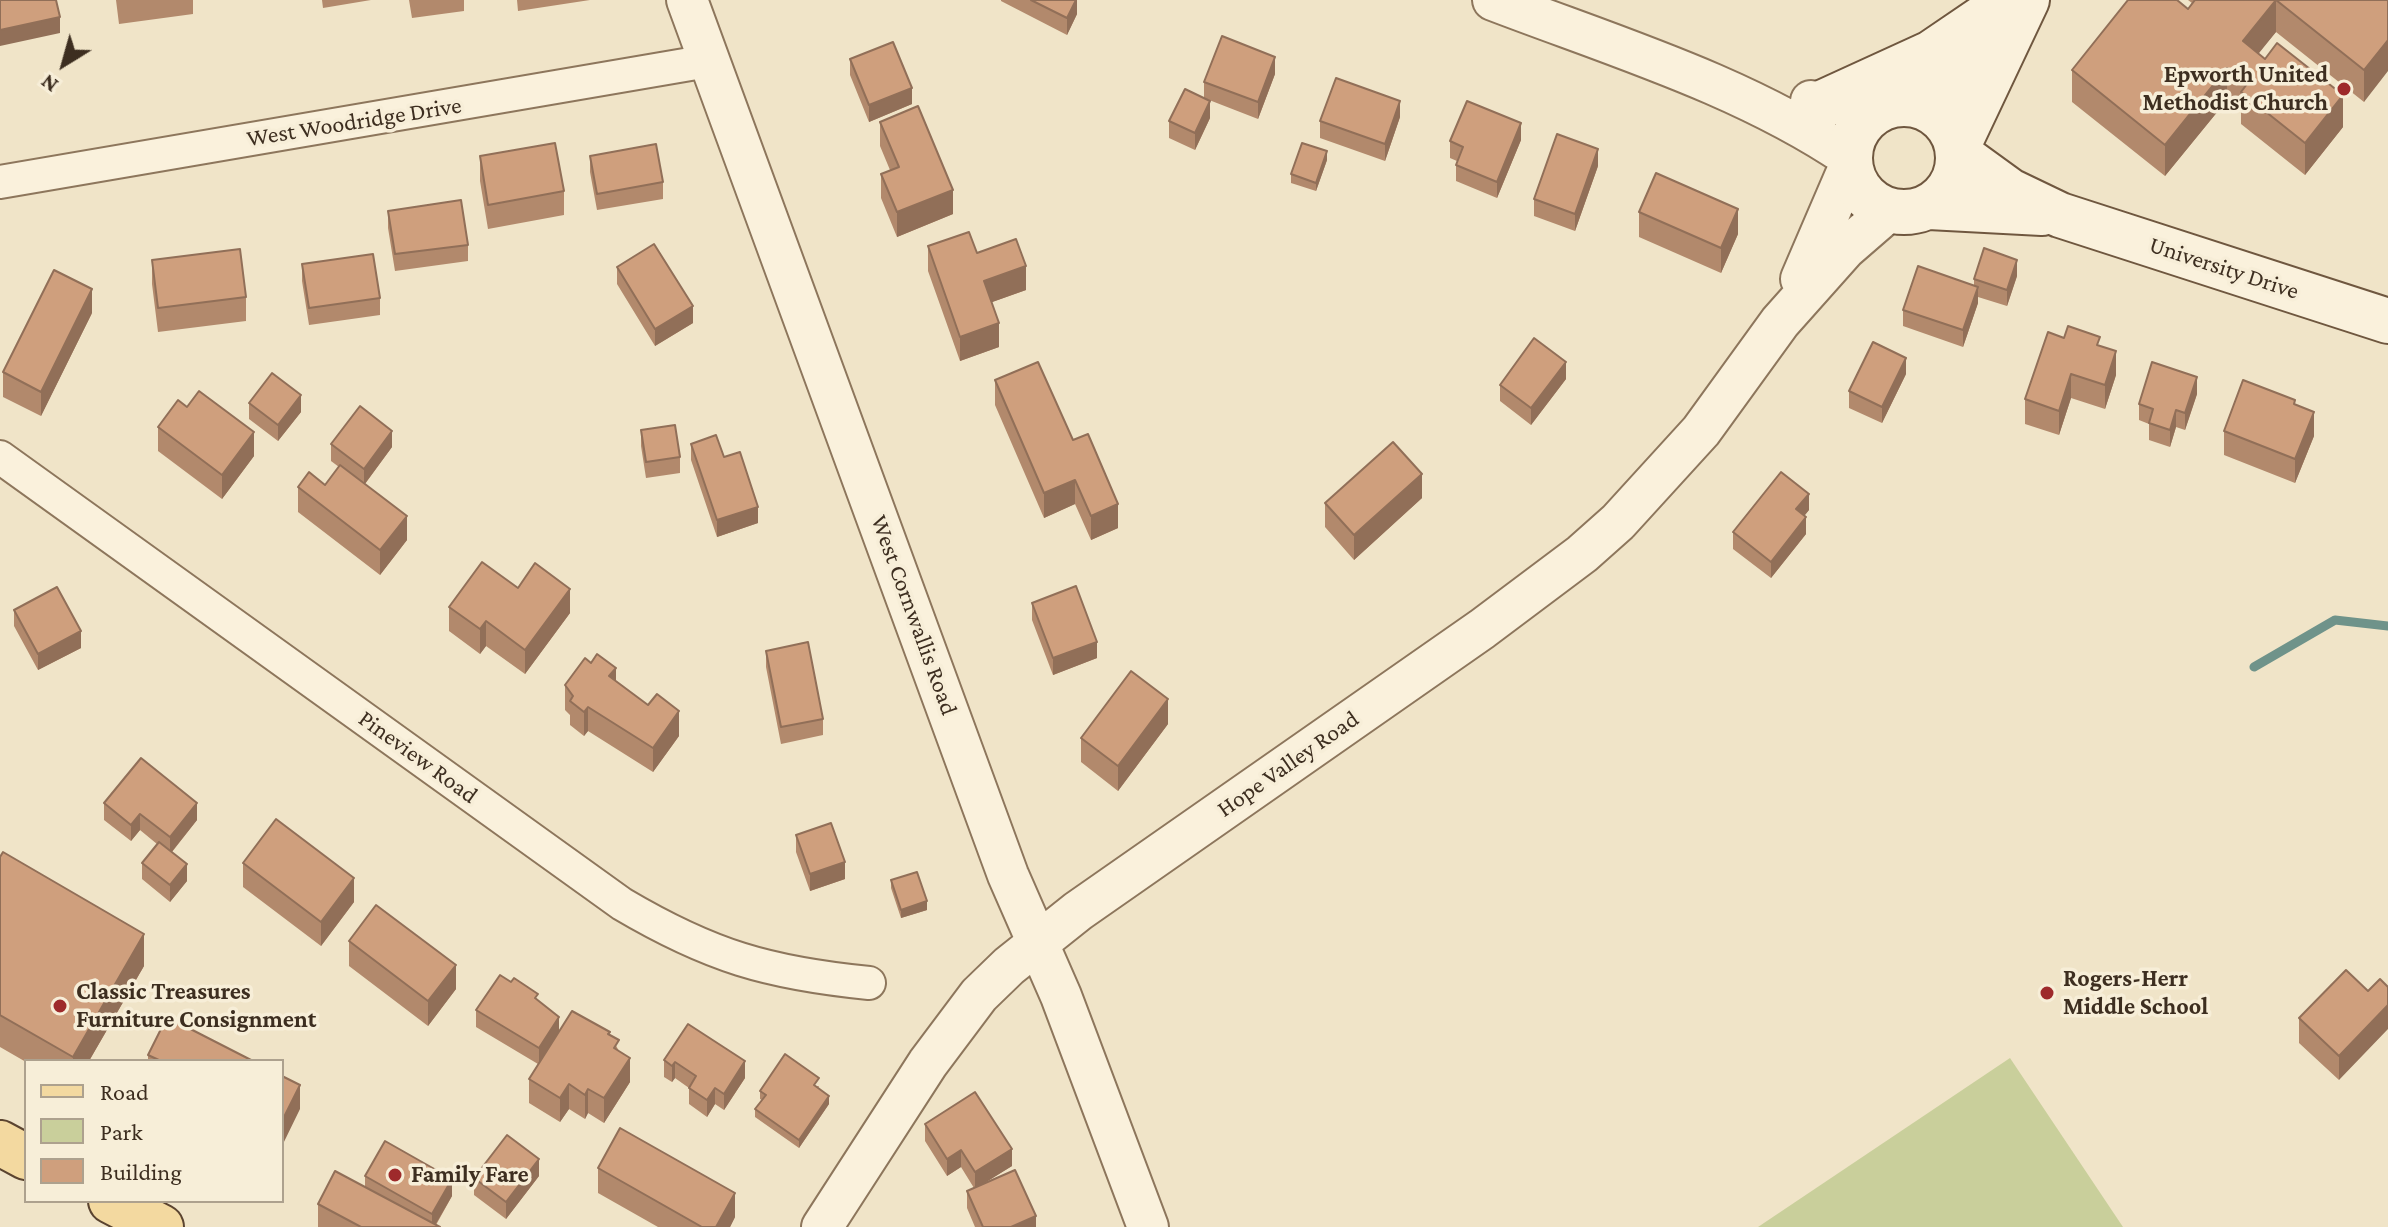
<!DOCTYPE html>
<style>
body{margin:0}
#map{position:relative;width:2388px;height:1227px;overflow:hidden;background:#f0e4c8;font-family:"Crimson Pro",serif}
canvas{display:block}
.legend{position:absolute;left:24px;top:1059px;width:260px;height:144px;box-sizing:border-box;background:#f7eed8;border:2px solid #ada18e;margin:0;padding:10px 14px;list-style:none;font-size:24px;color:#3d2e20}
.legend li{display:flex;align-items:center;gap:16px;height:40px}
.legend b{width:40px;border:2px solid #ada18e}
.north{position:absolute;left:24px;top:24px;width:80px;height:80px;-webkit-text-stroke:6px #f7eed8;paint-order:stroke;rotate:217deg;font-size:22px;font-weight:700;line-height:32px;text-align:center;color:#3d2e20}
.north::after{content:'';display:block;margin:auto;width:28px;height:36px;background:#3d2e20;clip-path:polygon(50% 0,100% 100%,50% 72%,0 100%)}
</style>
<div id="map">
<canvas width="2388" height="1227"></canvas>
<ul class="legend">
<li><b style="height:10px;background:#f3d9a0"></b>Road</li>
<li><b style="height:22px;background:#c9cf9b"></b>Park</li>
<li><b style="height:22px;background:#cf9f7d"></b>Building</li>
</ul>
<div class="north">N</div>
</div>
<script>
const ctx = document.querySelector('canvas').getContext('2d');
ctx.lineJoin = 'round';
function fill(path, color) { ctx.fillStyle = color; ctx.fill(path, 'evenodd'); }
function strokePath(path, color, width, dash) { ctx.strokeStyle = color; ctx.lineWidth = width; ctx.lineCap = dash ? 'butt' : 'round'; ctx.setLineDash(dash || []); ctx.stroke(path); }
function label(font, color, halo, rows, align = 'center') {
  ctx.font = font + ' "Crimson Pro",serif'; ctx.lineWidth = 7; ctx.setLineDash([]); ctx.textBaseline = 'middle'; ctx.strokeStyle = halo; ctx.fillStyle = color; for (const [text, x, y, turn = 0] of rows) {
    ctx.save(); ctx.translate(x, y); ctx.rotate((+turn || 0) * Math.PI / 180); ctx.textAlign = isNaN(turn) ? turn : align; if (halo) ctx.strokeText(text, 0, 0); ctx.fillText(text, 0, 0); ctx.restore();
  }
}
fill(new Path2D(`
 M2010,1058l113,169h-365z`), '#c9cf9b');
strokePath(new Path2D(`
 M2254,667l81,-47 53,6`), '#6f938a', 9);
const minor = new Path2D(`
 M0,182l708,-121
 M0,457l622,447c88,52 146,69 247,79`);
const tertiary = new Path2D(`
 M687,0l321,875 53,121 87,231
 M1493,0c120,46 250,85 356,157
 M1811,101l67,8
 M1801,279l49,-114
 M822,1227l106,-164 51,-68 30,-29 69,-55 404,-282 100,-75 36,-32 83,-91 79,-109 65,-73 45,-39`);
const secondary = new Path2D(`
 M1826,101l105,-48 78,-53
 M1908,103c40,-17 63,-39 89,-73
 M1850 158a54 54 0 1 1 108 0a54 54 0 1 1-108 0Z
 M1958,146l69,-146
 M1959,154l51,37 50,24 328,106
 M1929,207l113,6`);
const primary = new Path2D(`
 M0,1143l26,14
 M111,1201l50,26`);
strokePath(minor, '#8d765c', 36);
strokePath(tertiary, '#8d765c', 44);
strokePath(secondary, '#6f573f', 48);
strokePath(primary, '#5b4430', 48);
strokePath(minor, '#faf1dc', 32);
strokePath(tertiary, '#faf1dc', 40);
strokePath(secondary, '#faf1dc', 44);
strokePath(primary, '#f3d9a0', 44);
fill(new Path2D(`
 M116,0h77v14l-74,10z
 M322,0h49l-48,8z
 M409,0h55v11l-52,7z
 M517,0h73l-72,11z
 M1001,0h76v14l-10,21 -66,-34z
 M2188,0h200l-24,102 -88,-70 -18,21 85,74 -38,48 -64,-51v-13l-14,-11 -62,76 -93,-74v-32l116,-61 4,-6z
 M850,59l62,45 -43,18 -19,-47z
 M1275,74l-17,45 -54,-21v-16z
 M1400,117l-15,44 -65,-23v-17z
 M1210,118l-15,32 -26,-12v-17z
 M880,122l73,92 -56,23 -16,-39v-24l9,-4 -10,-24z
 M1521,140l-24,58 -41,-17v-16l1,-4 -7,-3v-17z
 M480,156l84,35v24l-76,14 -8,-48z
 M590,156l73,26v17l-66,11 -7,-38z
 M1327,160l-11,31 -25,-8v-9z
 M1598,166l-23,65 -41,-15v-17z
 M388,211l80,34v16l-73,10 -7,-43z
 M1639,212l99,22 -17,39 -82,-36z
 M928,246l49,7 49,37 -34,12 7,45 -39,14 -32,-90z
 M152,260l94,37v24l-88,11 -6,-48z
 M302,264l78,34v17l-71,10 -7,-44z
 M617,267l76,56 -38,23 -38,-62z
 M2017,276l-10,30 -29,-9v6l-15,44 -60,-21v-16l71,-25v-6z
 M92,313l-51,103 -38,-19v-25z
 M2064,338l36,8 16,29 -11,34 -34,-11 -12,37 -34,-11v-25z
 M1906,374l-24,49 -33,-15v-17z
 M1566,379l-35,46 -31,-24v-16z
 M995,380l78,60 45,88 -27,12 -16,-36 -31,14 -49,-113z
 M2197,394l-12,36 -9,-3 -6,20 -21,-7v-16l-10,-4v-16z
 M249,403l52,9 -23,29 -29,-22z
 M158,427l96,29 -32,43 -64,-48z
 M641,430l39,27v16l-34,5 -5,-32z
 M2224,431l90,5 -19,47 -71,-28z
 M331,444l61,3 -27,37 42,56 -27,35 -82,-63v-25l27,-2 14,-18 -8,-6z
 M691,444l33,13 34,66 -41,14 -26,-77z
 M1422,498l-68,62 -29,-33v-24z
 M1809,510l-5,6 2,18 -35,44 -38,-29v-17z
 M518,588l52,25 -45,61 -39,-28 -6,8 -31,-23v-24z
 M1032,603l65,55 -44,17 -21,-55z
 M14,610l67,38 -43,22 -24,-44z
 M766,651l57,68v16l-42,9 -15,-77z
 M616,681l63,55 -26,36 -65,-41 -4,5 -14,-11v-10l-5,-5v-25z
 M1168,724l-50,67 -37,-29v-24z
 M104,803l93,17 -25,32 15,29 -17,21 -28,-23v-16l15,-19 -17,-14 -9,11 -27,-21z
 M796,835l49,44 -35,12 -14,-39z
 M0,857l144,109 -55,95 -63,1 -26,-15z
 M243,863l111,39 -33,44 -78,-59z
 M891,880l36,30 -26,8 -10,-30z
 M349,941l107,48 -28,37 -79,-60z
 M2346,970l-7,110 -40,-37v-25z
 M538,1000l21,30 51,5 9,16 11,31 -26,41 -16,-10 -3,6 -16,-10 -9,13 -31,-19v-24l9,-15 -62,-37v-17z
 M148,1055l105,6h-105z
 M664,1060l81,18 -21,32 -9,-6 -8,13 -18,-13v-16l-14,-10 -3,4 -8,-5z
 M819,1086l-1,2 11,16 -30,44 -44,-31v-8l7,-9 -2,-1v-8z
 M925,1124l87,42 -31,19 55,42h-61l-8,-19v-17l7,-3 -13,-21 -14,9 -22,-35z
 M598,1168l137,49 -5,10h-72l-60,-34z
 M365,1176l87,20 -16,29 4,2h-122v-23l47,-17z
 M539,1176l-33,43 -32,-24v-17z`), '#b2896c');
fill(new Path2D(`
 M1076,0h1v14l-10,21v-17z
 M2276,0v32l-33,41v-32z
 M60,17v16l-60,13v-16z
 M2388,40v31l-24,31v-32z
 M1275,57v17l-17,45v-17z
 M2227,68v32l-62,76v-31z
 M912,88v16l-43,18v-17z
 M2343,95v32l-38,48v-32z
 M1210,101v17l-15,32v-17z
 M1400,101v16l-15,44v-17z
 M1521,123v17l-24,58v-16z
 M1598,149v17l-23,65v-17z
 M1327,151v9l-11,31v-8z
 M953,190v24l-56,23v-25z
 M1738,209v25l-17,39v-25z
 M2017,260v16l-10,30v-16z
 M1026,266v24l-42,15v-24z
 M1978,287v16l-15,44v-17z
 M92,289v24l-51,103v-24z
 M693,306v17l-38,23v-17z
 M999,323v24l-39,14v-24z
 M2116,351v24l-11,34v-24z
 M1906,358v16l-24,49v-16z
 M1566,362v17l-35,46v-17z
 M2071,374v24l-12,37v-24z
 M2197,377v17l-12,36v-17z
 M301,395v17l-23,29v-16z
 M2176,410v17l-6,20v-17z
 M2314,412v24l-19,47v-24z
 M392,431v16l-28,38v-16z
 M254,432v24l-32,43v-24z
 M1422,474v24l-68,62v-25z
 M1075,480v24l-31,14v-25z
 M1809,494v16l-13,16v-17z
 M1118,504v24l-27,12v-24z
 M758,507v16l-41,14v-17z
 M407,516v24l-27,35v-25z
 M1806,517v17l-35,44v-16z
 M570,589v24l-45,61v-24z
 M486,621v25l-6,8v-25z
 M81,631v17l-43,22v-16z
 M1097,642v16l-44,17v-17z
 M616,668v24l-7,-16z
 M1168,699v25l-50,67v-25z
 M588,707v24l-4,5v-24z
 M679,711v25l-26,36v-24z
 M197,803v17l-27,34v-17z
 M140,814v16l-9,11v-16z
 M845,862v17l-35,12v-17z
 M187,864v17l-17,21v-17z
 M354,878v24l-33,44v-24z
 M927,901v9l-26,8v-8z
 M144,934v32l-55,95h-16v-4z
 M456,965v24l-28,37v-25z
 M2388,1005v24l-49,51v-24z
 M559,1017v17l-20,31v-17z
 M630,1058v24l-26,41v-25z
 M745,1061v17l-21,32v-16z
 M675,1062v16l-3,4v-16z
 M569,1084v25l-9,13v-24z
 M300,1085v24l-18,37v-25z
 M715,1088v16l-8,13v-17z
 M588,1089v24l-3,6v-24z
 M829,1096v8l-30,44v-8z
 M1012,1149v17l-37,23v-17z
 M961,1150v17l-14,9v-17z
 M539,1159v17l-33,43v-17z
 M452,1179v17l-18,31h-2v-13z
 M735,1193v24l-5,10h-14z
 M1036,1216v11h-25z`), '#916f58');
const building = new Path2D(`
 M0,0h56l4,17 -60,13z
 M1031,0h45l-9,18z
 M2128,0h49l11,9 7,-9h193v40l-24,30 -88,-70 -33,41 22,18 12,-16 66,52 -38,48 -64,-51 6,-8 -20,-16 -62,77 -93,-75z
 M1222,36l53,21 -17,45 -54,-20z
 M893,42l19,46 -43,17 -19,-46z
 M1336,78l64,23 -15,43 -65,-23z
 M1185,89l25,12 -15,32 -26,-12z
 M1467,101l54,22 -24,59 -41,-17 7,-18 -13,-6z
 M918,106l35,84 -56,22 -16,-38 18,-7 -19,-45z
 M1557,134l41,15 -23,65 -41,-15z
 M555,143l9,48 -76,14 -8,-49z
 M1302,143l25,8 -11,32 -25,-9z
 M656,144l7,38 -66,12 -7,-38z
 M1656,173l82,36 -17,39 -82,-36z
 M461,200l7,45 -73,9 -7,-43z
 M969,232l8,21 39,-14 10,27 -42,15 15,42 -39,14 -32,-91z
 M654,244l39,62 -38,23 -38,-62z
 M1984,248l33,12 -10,30 -33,-11z
 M240,249l6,48 -88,11 -6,-48z
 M373,254l7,44 -71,10 -7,-44z
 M1918,266l60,21 -15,43 -60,-20z
 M54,270l38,19 -51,103 -38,-20z
 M2068,326l32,11 -3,8 19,6 -11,34 -34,-11 -12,37 -34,-12 23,-67 16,6z
 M1534,338l32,24 -35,46 -31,-23z
 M1873,342l33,16 -24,49 -33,-16z
 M1038,362l35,78 15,-6 30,70 -27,12 -16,-36 -31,13 -49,-113z
 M2152,362l45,15 -12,36 -9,-3 -6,20 -21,-7 4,-14 -14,-5z
 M272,373l29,22 -23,30 -29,-22z
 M2243,380l52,20 -1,4 20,8 -19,47 -71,-28z
 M199,391l55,41 -32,43 -64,-48 20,-27 9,7z
 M360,406l32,25 -28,38 -33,-25z
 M675,425l5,32 -34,5 -5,-32z
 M716,435l8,22 16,-5 18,55 -41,13 -26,-76z
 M1393,442l29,32 -68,61 -29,-32z
 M340,465l67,51 -27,34 -82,-63 11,-15 16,13z
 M1781,472l28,22 -13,15 10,8 -35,45 -38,-30z
 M482,562l36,26 17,-25 35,26 -45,61 -39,-29 -6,8 -31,-22z
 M1076,586l21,56 -44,16 -21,-55z
 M57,587l24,44 -43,23 -24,-44z
 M808,642l15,77 -42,8 -15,-76z
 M597,654l19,14 -7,8 39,29 9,-11 22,17 -26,37 -65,-41 -4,5 -14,-11 3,-5 -8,-11 20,-27 6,5z
 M1131,671l37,28 -50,67 -37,-28z
 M141,758l56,45 -27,34 -30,-23 -9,11 -27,-22z
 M276,819l78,59 -33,44 -78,-59z
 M831,823l14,39 -35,12 -14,-39z
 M159,842l28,22 -17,21 -28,-22z
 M3,852l141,82 -71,123 -73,-42v-158z
 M917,872l10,29 -26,9 -10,-30z
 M376,905l80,60 -28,36 -79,-60z
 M2346,970l22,21 12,-12 8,8v18l-49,51 -40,-38z
 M500,975l11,7 3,-4 24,16 -3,4 24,19 -20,31 -63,-38z
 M572,1011l38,21 -2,2 11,6 -5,8 16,10 -26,40 -16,-9 -3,6 -16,-11 -9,14 -31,-19z
 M167,1017l86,44h-92l-13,-6z
 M688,1024l57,37 -21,33 -9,-6 -8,12 -18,-12 7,-12 -21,-14 -3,4 -8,-6z
 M785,1054l34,24 -5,7 15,11 -30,44 -44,-31 11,-14 -6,-4z
 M282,1076l18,9 -18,36z
 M975,1092l37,57 -37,23 -14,-22 -14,9 -22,-35z
 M620,1128l115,65 -19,34h-14l-104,-59z
 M507,1135l32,24 -33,43 -32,-24z
 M385,1141l67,38 -20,35 -67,-38z
 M1015,1170l21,46 -25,11h-28l-16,-36z
 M335,1171l105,56h-79l-43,-23z`);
fill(building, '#cf9f7d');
strokePath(building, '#916f58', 2);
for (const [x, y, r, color] of [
 [2344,89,8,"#9e2a2b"],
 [2047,993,8,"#9e2a2b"],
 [60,1006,8,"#9e2a2b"],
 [395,1175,8,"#9e2a2b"]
]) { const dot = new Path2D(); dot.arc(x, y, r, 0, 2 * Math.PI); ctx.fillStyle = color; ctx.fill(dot); strokePath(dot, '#f7eed8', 3); }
label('bold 24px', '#3d2e20', '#f7eed8', [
 ["Epworth United",2328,75,"right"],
 ["Methodist Church",2328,103,"right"],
 ["Rogers-Herr",2063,979],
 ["Middle School",2063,1007],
 ["Classic Treasures",76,992],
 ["Furniture Consignment",76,1020],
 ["Family Fare",411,1175]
], 'left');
label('24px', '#3d2e20', '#f7eed8', [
 ["West Woodridge Drive",354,122,-9],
 ["University Drive",2224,268,18],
 ["West Cornwallis Road",914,615,70],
 ["Pineview Road",418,757,36],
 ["Hope Valley Road",1288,764,-35]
]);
</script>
